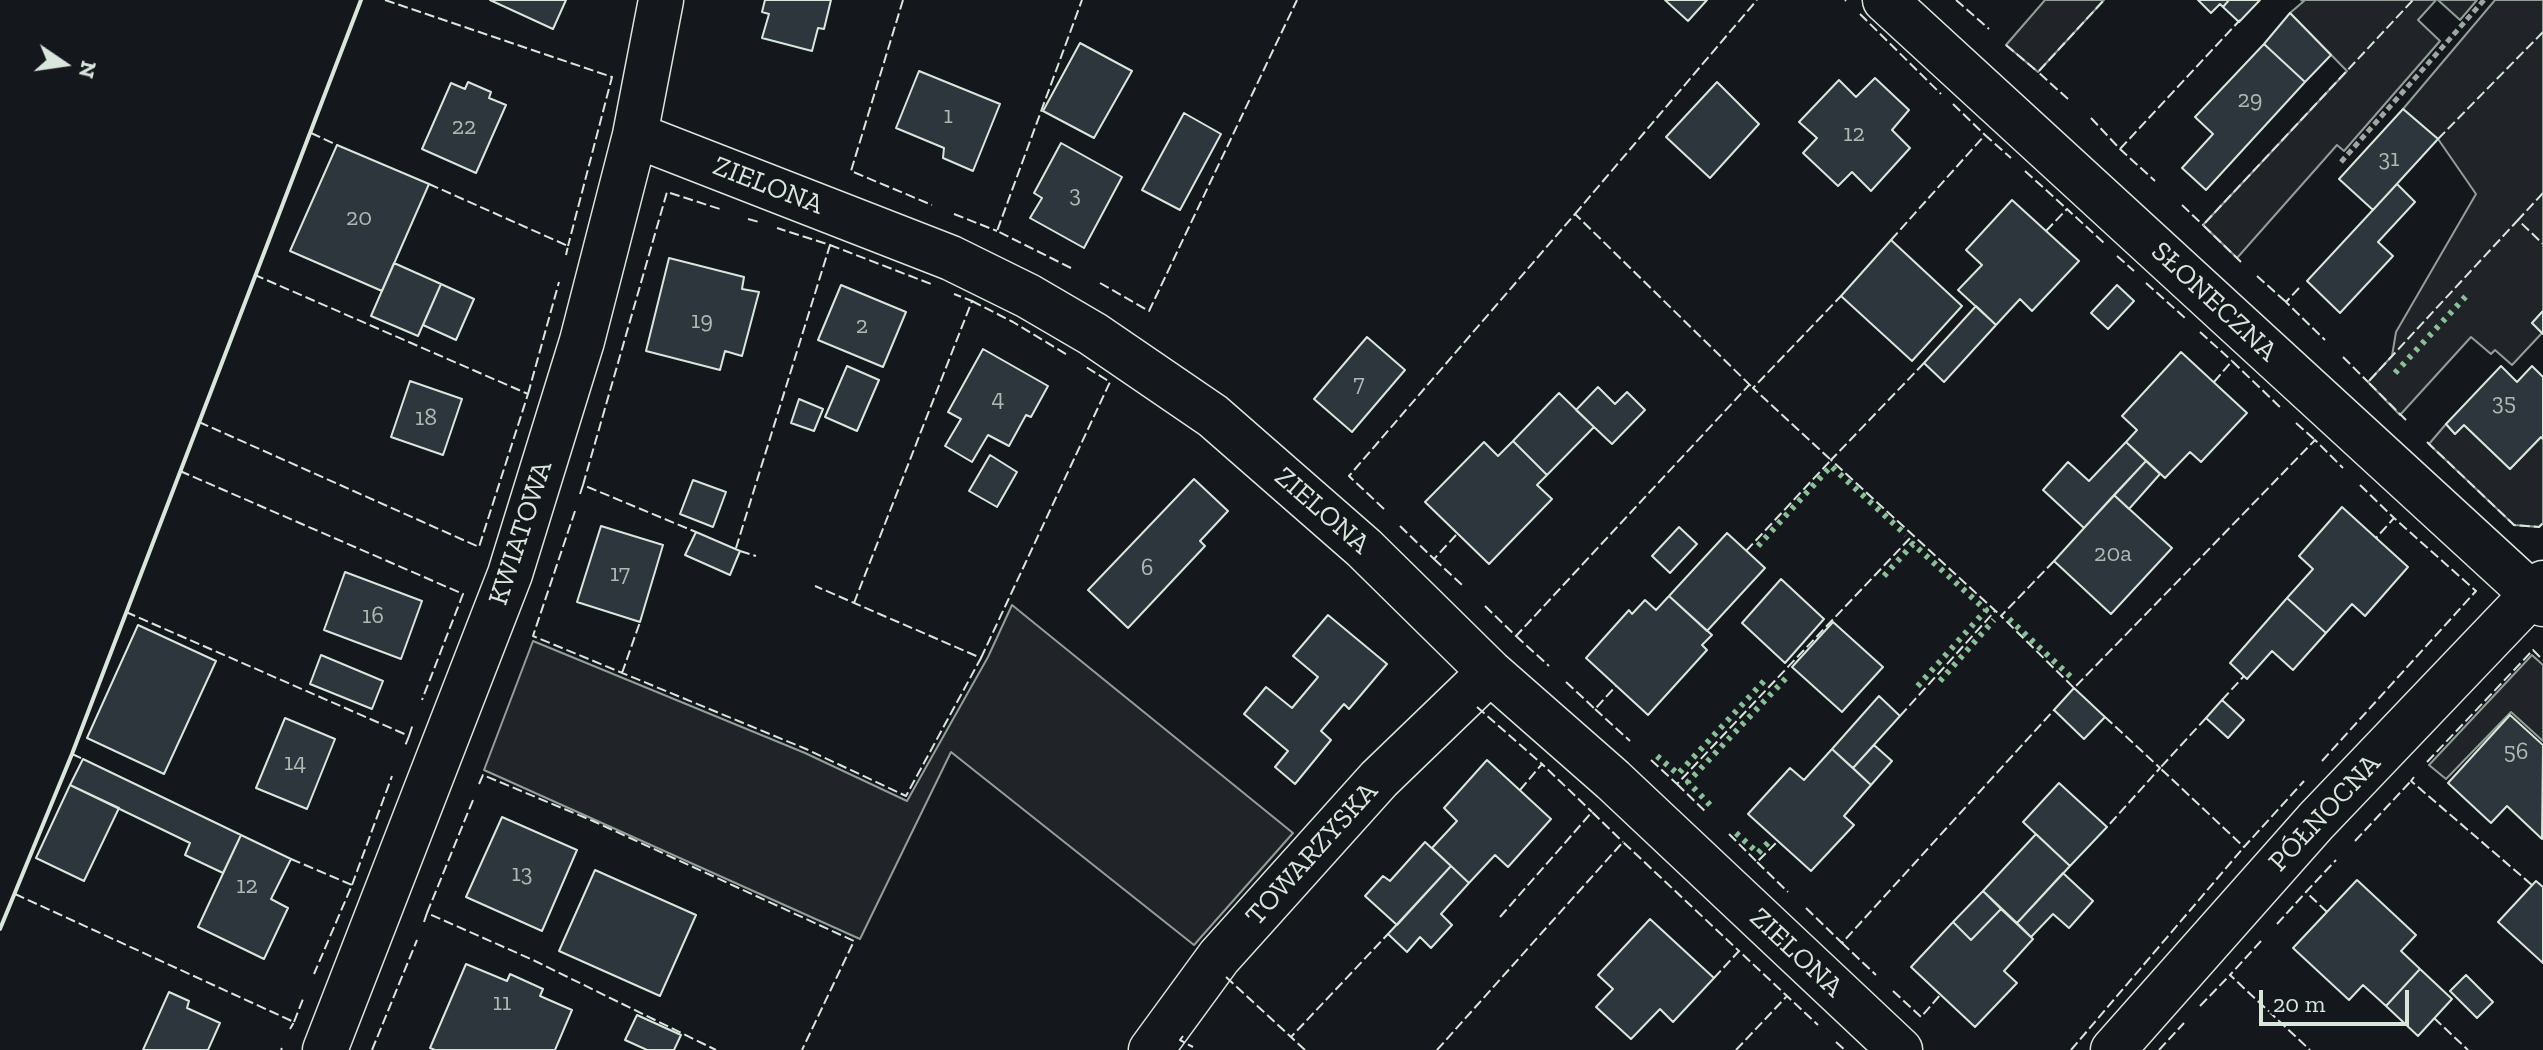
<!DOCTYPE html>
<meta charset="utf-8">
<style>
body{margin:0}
#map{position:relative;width:2543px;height:1050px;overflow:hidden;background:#14181c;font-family:"Zilla Slab",serif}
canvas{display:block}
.north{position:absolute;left:24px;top:24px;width:80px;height:80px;-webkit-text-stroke:6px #14181c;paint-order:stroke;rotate:103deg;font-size:22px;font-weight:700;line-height:32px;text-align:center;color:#d8e6dc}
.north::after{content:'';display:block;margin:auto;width:28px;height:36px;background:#d8e6dc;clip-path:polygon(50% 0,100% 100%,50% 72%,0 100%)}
.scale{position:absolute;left:2259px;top:990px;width:150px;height:36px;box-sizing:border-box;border:4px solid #d8e6dc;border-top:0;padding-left:10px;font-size:24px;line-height:28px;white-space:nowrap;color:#d8e6dc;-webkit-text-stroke:6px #14181c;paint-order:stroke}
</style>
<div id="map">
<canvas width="2543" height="1050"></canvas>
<div class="north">N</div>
<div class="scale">20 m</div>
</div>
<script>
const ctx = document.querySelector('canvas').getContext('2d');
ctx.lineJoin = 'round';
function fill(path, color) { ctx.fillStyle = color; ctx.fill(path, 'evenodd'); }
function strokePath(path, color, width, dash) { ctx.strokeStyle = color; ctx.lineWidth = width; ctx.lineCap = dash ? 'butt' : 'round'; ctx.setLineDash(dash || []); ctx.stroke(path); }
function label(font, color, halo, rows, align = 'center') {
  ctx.font = font + ' "Zilla Slab",serif'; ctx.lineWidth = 6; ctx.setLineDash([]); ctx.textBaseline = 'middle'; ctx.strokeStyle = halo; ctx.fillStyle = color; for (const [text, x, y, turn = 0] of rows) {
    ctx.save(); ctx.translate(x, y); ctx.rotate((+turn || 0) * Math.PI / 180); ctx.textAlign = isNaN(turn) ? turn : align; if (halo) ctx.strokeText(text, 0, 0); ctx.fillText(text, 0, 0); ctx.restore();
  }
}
const green = new Path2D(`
 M2045,0h59l-66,72 -32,-27z
 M2301,0h135l-18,20 22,21 -96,110 -7,-6 -100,113 -34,-33 144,-154 -57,-58 14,-12z
 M2438,0h39l-17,20z
 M2495,0h48v311l-11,12 10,10 -30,32 -17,-15 -4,4 -20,-17 -71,78 -32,-33 24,-26 4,-24 80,-138 -38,-55 -35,-30z
 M2446,424l9,10 9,-9 46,44 31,-32 2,2v84l-4,4 -25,-2 -85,-81z
 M1012,605l281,228 -99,112 -243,-193 -91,187 -376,-169 49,-129 272,112 102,48 81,-144z
 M2532,655l11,10v76l-32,-29 -65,67 -17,-14z`);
fill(green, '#202428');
strokePath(green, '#939e99', 2);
const building = new Path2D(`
 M490,0h76l-13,29z
 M765,0h66l-7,29 -6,-1 -6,23 -50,-13 7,-24 -7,-2z
 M1665,0h42l-19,21z
 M2198,0h31l-6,7 -3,-3 -9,9z
 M2229,0h31l-21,22 -16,-15z
 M2290,13l41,42 -26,27 -41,-38z
 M1080,43l52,28 -38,67 -51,-27z
 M2264,44l41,38 -99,108 -24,-22 31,-34 -18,-17z
 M919,71l81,33 -27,67 -30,-13 1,-10 -48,-20z
 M1875,78l34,32 -17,20 18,18 -39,43 -19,-19 -14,14 -35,-33 14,-15 -18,-16 40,-42 17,17z
 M468,82l23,10 -2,6 17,7 -30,68 -54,-24 29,-66 14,6z
 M1717,82l42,42 -49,54 -44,-41z
 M2403,109l35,30 -65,71 -34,-31z
 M1184,113l37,21 -41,76 -38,-20z
 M1061,143l61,34 -38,71 -54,-30 12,-20 -8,-5z
 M337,145l92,39 -47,107 -92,-40z
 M2397,184l18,18 -37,40 15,14 -53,57 -33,-32z
 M2012,200l67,61 -47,50 -12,-12 -24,26 -38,-35 24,-25 -16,-15z
 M1891,240l71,66 -50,55 -71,-65z
 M669,258l75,19 -2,12 17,3 -17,64 -17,-5 -5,19 -74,-19z
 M394,263l47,21 -23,52 -47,-20z
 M441,284l33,15 -18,41 -33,-15z
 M841,285l65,27 -23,55 -65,-27z
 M2117,285l17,16 -26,28 -17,-16z
 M1976,306l20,19 -52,57 -20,-19z
 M2543,311v23l-11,-11z
 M1367,337l38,33 -53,62 -38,-33z
 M983,349l65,37 -17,31 -5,-2 -17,31 -21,-11 -16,27 -27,-16 16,-27 -13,-7z
 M2181,352l66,61 -46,49 -11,-10 -25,26 -39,-36 11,-12 -15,-14z
 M847,366l32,14 -22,51 -32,-14z
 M2501,366l16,16 15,-16 11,11v62l-2,-2 -31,32 -46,-44 -9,9 -9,-10z
 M410,381l52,18 -19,56 -52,-18z
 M1598,387l17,17 12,-12 18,18 -33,34 -36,-34z
 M1559,393l35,34 -47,48 -34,-34z
 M799,399l24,10 -9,22 -23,-8z
 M1513,441l34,34 -10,10 15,14 -63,65 -64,-62 59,-60 14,14z
 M2126,442l20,19 -62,67 -41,-38 25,-28 21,19z
 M990,455l27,17 -20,35 -28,-16z
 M2146,461l14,13 -31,35 -15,-14z
 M1194,479l34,32 -28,30 5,5 -77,82 -40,-38z
 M693,480l33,12 -13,35 -33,-13z
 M2114,495l58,53 -61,66 -57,-53z
 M2342,507l66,60 -43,49 -13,-12 -26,29 -39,-35 26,-29 -14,-13z
 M601,526l62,19 -23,77 -63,-20z
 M1679,527l18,17 -27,29 -18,-17z
 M696,532l44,19 -10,24 -45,-20z
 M1727,533l38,35 -58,63 -38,-35z
 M345,572l77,29 -21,58 -77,-29z
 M1781,579l43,40 -39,44 -43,-40z
 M1669,596l43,39 -10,10 5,5 -59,65 -62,-57 43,-48 3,4 13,-14 11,10z
 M2287,598l39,35 -33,37 -21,-19 -25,28 -17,-16z
 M1328,615l59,49 -38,45 -5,-5 -23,27 10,9 -36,44 -20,-17 13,-16 -44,-37 22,-27 26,21 26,-31 -25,-21z
 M1833,622l50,45 -41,45 -50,-45z
 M138,625l78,36 -52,113 -77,-36z
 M321,655l62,26 -11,28 -62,-25z
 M2074,688l31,29 -21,22 -30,-29z
 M1879,696l21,20 -47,52 -21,-19z
 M2222,700l22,20 -16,18 -22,-20z
 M2510,715l33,30 -1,94 -35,-33 -16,17 -43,-40z
 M285,718l50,21 -28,70 -51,-21z
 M1874,745l18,16 -21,24 -18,-17z
 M1832,749l39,36 -27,31 10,9 -43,46 -63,-57 42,-46 14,12z
 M83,759l158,76 -18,38 -38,-18 5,-12 -120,-58z
 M1487,760l64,59 -43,48 -13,-12 -26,28 -37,-35 25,-27 -13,-13z
 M2059,783l48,44 -37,39 -47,-44z
 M70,785l49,23 -35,73 -48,-23z
 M502,817l75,33 -35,81 -76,-34z
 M2036,834l34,32 -53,57 -34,-32z
 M241,835l50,24 -20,40 17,9 -24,51 -66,-32z
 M1425,842l26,24 -54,59 -32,-29 18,-20 7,5z
 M1451,866l18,17 -28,31 11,11 -21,23 -11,-11 -13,15 -19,-18z
 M595,870l101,45 -36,81 -101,-45z
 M2063,873l30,28 -24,27 -16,-14 -22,23 -14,-14z
 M2357,880l59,55 -15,16 19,18 -34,37 -23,-21 -14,15 -56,-52z
 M2536,881l7,6v76l-45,-41z
 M1983,891l18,18 -30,31 -18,-18z
 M2001,909l32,30 -29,32 13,12 -42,44 -64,-60 42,-45 18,18z
 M1650,919l64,59 -41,44 -13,-13 -29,30 -35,-32 17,-18 -15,-14z
 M466,964l41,17 3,-7 33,15 -3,7 32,14 -17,40h-120l-5,-2z
 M2420,969l32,30 -34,37 -32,-30z
 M2466,975l27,27 -16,16 -27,-27z
 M169,992l20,9 -2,7 33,15 -12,27h-65z
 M637,1015l44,20 -7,15h-27l-22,-10z`);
fill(building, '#2c363c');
strokePath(building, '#d8e6dc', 2);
const minor = new Path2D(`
 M1885,0l658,604
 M635,135l316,123 77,38 65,38 120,82 151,132 126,124 123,108 287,270
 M325,1050l185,-476 72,-233 53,-206 26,-135
 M1151,1050l68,-93 160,-178 111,-107
 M2113,1050l203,-229 227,-238`);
strokePath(minor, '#d8e6dc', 47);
strokePath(new Path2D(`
 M2341,162l143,-162`), '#9da8a2', 5, [6, 4]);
strokePath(minor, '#14181c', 44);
strokePath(new Path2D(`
 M2395,373l73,-79
 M1758,546l73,-80 75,69
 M1884,576l29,-32 73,66 -70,78
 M2009,619l62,58
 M1940,681l54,-61
 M1657,756l21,18 86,-93
 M1710,805l-22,-23 99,-105
 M1736,833l22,20 13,-13`), '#8ac095', 6, [4, 6]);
strokePath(new Path2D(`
 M385,0l227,77 -44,169
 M903,0l-52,171 81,34
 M1845,0l1,1
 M1956,0l33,29
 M1860,14l81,80
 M2006,45l32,27
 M2068,99l-30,-27 66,-72
 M1953,104l32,31
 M2091,118l29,31 35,32
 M311,133l26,12
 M2438,139l105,-107
 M2120,149l120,-129
 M2025,171l42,38
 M429,184l139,62 -2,9
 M2543,193l-25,27 25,24
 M2182,205l21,20
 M954,214l43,17
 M1575,214l182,-214
 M748,219l11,3
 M2046,231l21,-22 38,35
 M1891,240l94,-105 26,23
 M830,245l101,39
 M2117,256l17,15
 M2241,262l-38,-37 210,-225
 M1071,268l-74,-37 85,-231
 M2257,276l29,26
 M1100,283l49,28 148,-311
 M2146,283l39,35
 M2299,288l-13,14 39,38
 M972,301l41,21 56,34
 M2200,332l32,29
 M2343,357l25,25
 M1924,363l-93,97 170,156
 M2214,382l18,-21 50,48
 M528,394l31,-112
 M2406,420l-38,-38 150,-162
 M199,422l280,125 49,-153 -273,-119
 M2296,423l19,17
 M2427,442l87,83 25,2 4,-4
 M180,471l283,123 -41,106
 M583,485l84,-293 56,18
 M2360,485l34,33
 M580,494l3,-9 113,47
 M1384,509l-35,-33 226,-262 178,174
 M575,511l-42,125 273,113 100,47 75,-138 -166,-72
 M1400,526l34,33 23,-25
 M736,548l94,-303 -53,-17
 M740,551l16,5
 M1746,551l85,-91 -78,-72 88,-92
 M1434,559l28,26
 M2054,561l-53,55 73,72 241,-248 28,28
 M854,603l118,-302 -18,-7
 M1485,606l31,30 234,-252
 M126,612l283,124 -4,10
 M1516,636l33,30
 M981,658l129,-276 -24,-15
 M622,673l18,-51
 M1566,682l29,27 21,-23
 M2222,700l22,-24
 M1477,707l65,57
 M1595,709l35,32
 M1900,716l95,-105
 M2105,717l55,51 -53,59
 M2206,718l-46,50 84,79 60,-66
 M409,736l4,-12
 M72,754l11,5
 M1651,760l26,24 236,-249
 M2322,761l154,-170 -82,-73 -18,20
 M2427,762l106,-112 10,10
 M2414,777l-3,4 121,104
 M479,784l4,-9 110,46 261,120 -52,109
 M1677,784l30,29
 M1520,790l22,-26 50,48
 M1729,834l28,28 21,-21
 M2355,841l56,-60
 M291,859l61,26 -38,89
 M1757,862l31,30
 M352,885l40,-109
 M15,894l279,128 -4,7
 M1806,908l36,35 212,-233
 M2327,912l-21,-20 30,-32
 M427,913l46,-113
 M1500,917l92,-105 31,30
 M424,922l3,-9 106,47 183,90
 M2277,924l29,-32
 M2261,941l-31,34 80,75
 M1842,943l34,32
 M1226,977l65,60
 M1714,978l25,-27 48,45
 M1893,991l28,26 20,-23
 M2200,1006l30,-31
 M2434,1018l34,32
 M294,1022l9,-23
 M1183,1036l-3,4 13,7
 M1836,1042l9,8
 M281,1050l1,-2
 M372,1050l45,-110
 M1305,1050l-14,-13 97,-103
 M1437,1050l186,-208 116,109
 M1736,1050l51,-54 31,29
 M2071,1050l173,-203
 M2159,1050l25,-27`), '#d8e6dc', 2, [10, 4]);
strokePath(new Path2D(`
 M0,929l72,-175 289,-754`), '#d8e6dc', 4);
label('24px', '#adbab4', null, [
 ["29",2250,100],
 ["1",948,116],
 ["22",464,127],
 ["12",1854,134],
 ["31",2389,159],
 ["3",1075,195],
 ["20",359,218],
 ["19",702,321],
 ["2",862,326],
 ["7",1359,384],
 ["4",998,399],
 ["35",2504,403],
 ["18",426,418],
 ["20a",2113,554],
 ["6",1147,568],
 ["17",620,574],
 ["16",373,616],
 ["56",2516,752],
 ["14",295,763],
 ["13",522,874],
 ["12",247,886],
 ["11",502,1003]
]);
label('28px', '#d8e6dc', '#14181c', [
 ["ZIELONA",768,186,21],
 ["SŁONECZNA",2214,302,43],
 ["ZIELONA",1322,511,41],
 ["KWIATOWA",521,533,-72],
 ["PÓŁNOCNA",2325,813,-47],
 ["TOWARZYSKA",1312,854,-48],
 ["ZIELONA",1796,953,43]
]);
</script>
